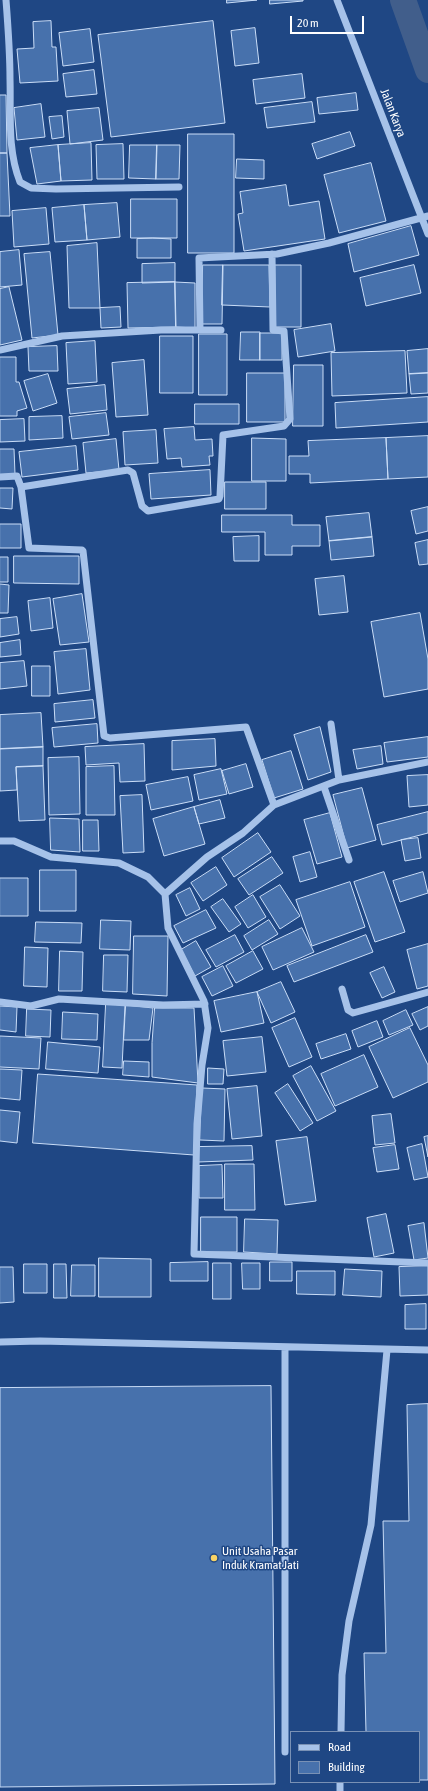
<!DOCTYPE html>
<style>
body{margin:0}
#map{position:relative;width:428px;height:1791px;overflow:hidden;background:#1f4784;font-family:"Asap Condensed",sans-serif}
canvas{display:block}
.legend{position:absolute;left:290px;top:1731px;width:130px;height:52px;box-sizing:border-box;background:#1f4784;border:1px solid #7991b5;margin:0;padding:5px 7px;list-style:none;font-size:12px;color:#fff}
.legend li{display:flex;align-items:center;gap:8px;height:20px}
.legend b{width:20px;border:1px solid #7991b5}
.scale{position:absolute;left:290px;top:16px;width:74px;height:18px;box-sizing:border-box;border:2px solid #fff;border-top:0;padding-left:5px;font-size:12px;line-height:14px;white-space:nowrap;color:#fff;-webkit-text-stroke:3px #1f4784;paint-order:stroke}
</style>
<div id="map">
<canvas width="428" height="1791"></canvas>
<ul class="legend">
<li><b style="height:5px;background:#a6c2e9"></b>Road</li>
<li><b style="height:11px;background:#4771ac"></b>Building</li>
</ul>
<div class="scale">20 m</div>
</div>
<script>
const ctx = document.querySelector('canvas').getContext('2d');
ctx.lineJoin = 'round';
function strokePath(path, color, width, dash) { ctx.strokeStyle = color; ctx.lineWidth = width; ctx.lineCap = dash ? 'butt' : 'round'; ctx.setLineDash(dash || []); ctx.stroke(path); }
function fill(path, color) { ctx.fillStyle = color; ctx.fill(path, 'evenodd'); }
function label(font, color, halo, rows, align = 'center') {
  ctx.font = font + ' "Asap Condensed",sans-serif'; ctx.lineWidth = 3; ctx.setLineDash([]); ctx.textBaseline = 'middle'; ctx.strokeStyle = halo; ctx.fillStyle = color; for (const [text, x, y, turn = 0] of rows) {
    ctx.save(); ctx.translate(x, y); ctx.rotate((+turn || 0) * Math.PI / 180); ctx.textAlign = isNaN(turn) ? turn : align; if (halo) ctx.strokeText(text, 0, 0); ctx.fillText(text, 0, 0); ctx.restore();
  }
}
strokePath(new Path2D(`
 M403,0l25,70`), '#415e8b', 26);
const building = new Path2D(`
 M227,0h30l-30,3z
 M270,0h33v1l-33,3z
 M51,21l1,26h4l2,34 -38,2 -3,-34 17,-1 -1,-26z
 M213,21l12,102 -114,14 -13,-102z
 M255,28l4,35 -24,3 -4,-35z
 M90,29l4,33 -31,4 -4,-33z
 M94,70l3,24 -31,3 -3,-23z
 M302,74l3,24 -49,6 -3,-24z
 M356,93l2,17 -39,4 -2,-16z
 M0,95h6l1,58h-7z
 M312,102l3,20 -48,6 -3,-20z
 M41,104l4,33 -28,3 -3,-32z
 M99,108l4,32 -33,4 -3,-33z
 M62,116l2,21 -12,2 -3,-22z
 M350,132l5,14 -38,13 -5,-15z
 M188,134h46v119h-46z
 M91,143l1,37 -31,1 -3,-36z
 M123,144l1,35h-27l-1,-34z
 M58,145l3,36 -24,3 -7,-36z
 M130,145h27l-1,34 -27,-1z
 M157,145h23l-1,34h-23z
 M0,153h7l3,63h-10z
 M237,159l27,1v19l-28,-1z
 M371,163l15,58 -47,12 -15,-58z
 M286,185l3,21 30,-5 6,38 -81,12 -6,-37 5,-1 -3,-21z
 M131,199h46v39h-46z
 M117,203l3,34 -33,3 -3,-35z
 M84,205l3,35 -32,2 -3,-34z
 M46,208l3,36 -35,3 -2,-36z
 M411,226l8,29 -65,17 -6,-28z
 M153,238l18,1v19h-34v-19z
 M97,243l3,65h-31l-2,-62z
 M19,250l3,35 -22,2v-35z
 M50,252l8,83 -26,3 -8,-84z
 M175,263v19l-33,1v-19z
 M203,265h20l-1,59h-20z
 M223,265h46l1,42 -48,-2z
 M275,265h26v62h-25z
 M414,265l7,28 -55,13 -6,-28z
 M175,282l20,1v45l-19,-1z
 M175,282l1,45 -48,1 -1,-45z
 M9,287l13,53 -22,5v-56z
 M120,307l1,20 -20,1 -1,-20z
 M331,324l4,27 -37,6 -4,-27z
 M241,332h19v28h-20z
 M260,333h22v27h-22z
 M199,334h28v61h-28z
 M160,336h33v57h-33z
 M95,341l2,41 -29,2 -2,-41z
 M57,346l1,25h-29l-1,-24z
 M428,349v24l-19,1 -2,-23z
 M405,351l2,42 -75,3 -1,-43z
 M0,357h16v25h3l8,26 -10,3v5h-17z
 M144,360l4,55 -32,2 -4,-54z
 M294,365h29v61h-30z
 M247,373h38v49h-38z
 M428,373v20l-17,1 -2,-20z
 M48,374l9,29 -24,8 -9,-30z
 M105,385l2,25 -37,4 -3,-25z
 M428,397v25l-92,6 -1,-25z
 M195,404h44v20h-44z
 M106,413l3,22 -37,4 -3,-22z
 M62,416l1,22 -34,2v-23z
 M24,419l1,22 -25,1v-22z
 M194,427l1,13 17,-1 1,17h-4l1,9 -28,2 -1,-9 -14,1 -3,-30z
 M156,430l2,33 -33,2 -2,-33z
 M428,436v41l-40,2 -2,-41z
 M252,438l34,1v42h-34z
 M386,438l2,41 -78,4v-9h-21v-18h20l-1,-15z
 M116,439l3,31 -33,3 -3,-30z
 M76,446l2,24 -56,7 -3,-25z
 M0,449h14l1,25 -15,1z
 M210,470l1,25 -60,4 -2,-25z
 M225,482h41v27h-41z
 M0,488h13l-1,21 -12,-1z
 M428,507v24l-12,3 -5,-23z
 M369,513l3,24 -43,4 -3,-24z
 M222,515h70v10h28v21h-28v9h-27v-23h-43z
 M0,524h21v24h-21z
 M259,536v25h-25l-1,-24z
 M372,537l2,19 -43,4 -2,-19z
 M428,540v24l-9,1 -4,-22z
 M14,556h65v28l-65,-1z
 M0,557h8v25h-8z
 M344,576l4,36 -29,3 -4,-36z
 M0,584l9,1 -1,28h-8z
 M82,594l7,48 -29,3 -7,-46z
 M50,598l3,30 -22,3 -3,-30z
 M420,613l8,46v30l-44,8 -13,-75z
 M17,617l2,17 -19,3v-18z
 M20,640l1,15 -21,2v-14z
 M86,649l4,41 -32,4 -4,-42z
 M24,661l3,25 -27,3v-26z
 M32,666h18v30h-18z
 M93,700l2,18 -40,4 -1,-18z
 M41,713l2,34 -43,2v-34z
 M97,724l1,19 -44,4 -2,-19z
 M320,727l11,45 -23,8 -14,-45z
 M428,737v20l-41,5 -3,-19z
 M215,739l1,27 -44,4v-29z
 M144,744l1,37 -25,1 -1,-19 -33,2 -1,-18z
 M381,746l2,18 -26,5 -4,-19z
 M43,747v19l-27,1 1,23 -17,1v-42z
 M291,751l12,38 -29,9 -12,-38z
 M79,757l1,57 -31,1 -1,-57z
 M246,764l7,23 -24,7 -7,-23z
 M43,766l2,54 -26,1 -3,-54z
 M114,766l1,49h-29v-48z
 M221,769l6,25 -28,6 -5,-25z
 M428,775v30l-19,2 -2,-31z
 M188,777l5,24 -42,9 -5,-25z
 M362,788l14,52 -29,8 -14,-53z
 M142,795l2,57 -21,1 -3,-57z
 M220,800l5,18 -26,6 -5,-17z
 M194,807l11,37 -41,12 -11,-37z
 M428,812v21l-46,12 -5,-20z
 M330,813l12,44 -25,7 -13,-44z
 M50,818l29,1 1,33 -29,-2z
 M83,820h15l1,31h-16z
 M258,833l13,19 -37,25 -12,-19z
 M418,838l3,20 -16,3 -4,-21z
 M310,852l7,25 -17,5 -7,-25z
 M272,857l11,16 -34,22 -11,-16z
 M216,867l11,18 -24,16 -12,-18z
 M40,870h36v41h-36z
 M384,872l21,60 -30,10 -21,-60z
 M423,872l5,21 -28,9 -7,-21z
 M0,878h28v38h-28z
 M350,882l15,45 -53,19 -16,-46z
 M280,885l20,31 -20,13 -20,-32z
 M190,888l10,21 -14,7 -10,-21z
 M253,895l13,22 -18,11 -13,-21z
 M223,899l18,25 -12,8 -18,-25z
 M206,910l10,18 -33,15 -9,-17z
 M101,920l30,1 -1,29 -30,-1z
 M269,920l9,14 -26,16 -8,-14z
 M36,922l46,1 -1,20 -46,-1z
 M302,928l12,24 -41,18 -11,-23z
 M235,935l9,17 -28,15 -10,-17z
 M366,935l7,17 -79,30 -7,-16z
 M134,936h34l-1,60 -34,-2z
 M196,941l15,26 -16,9 -14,-26z
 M428,944v42l-11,3 -10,-39z
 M25,947l23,1 -1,39 -23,-1z
 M60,951l23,1 -1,39h-23z
 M253,951l10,18 -27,14 -10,-17z
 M104,955h24l-1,37 -24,-1z
 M223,966l10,20 -21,10 -10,-19z
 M384,967l11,25 -13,6 -12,-25z
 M281,982l14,30 -24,11 -14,-31z
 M257,992l7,31 -43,9 -7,-31z
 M106,1004l19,1 -3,63 -19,-1z
 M126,1005l27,3 -4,32h-25z
 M0,1006l17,1 -1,25 -16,-2z
 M428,1007v19l-8,4 -8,-16z
 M155,1008h39l4,75 -46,-6v-34z
 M27,1009l24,1 -1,27 -24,-1z
 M406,1010l7,15 -24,10 -6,-14z
 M63,1012l35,2 -1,26 -35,-1z
 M295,1018l17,39 -23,10 -17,-39z
 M377,1021l6,16 -25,10 -6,-16z
 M410,1028l18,37v17l-35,16 -24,-51z
 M346,1034l5,15 -30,10 -5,-15z
 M0,1036l41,2 -2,31 -39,-2z
 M262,1037l4,35 -39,4 -4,-35z
 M48,1042l52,5 -2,26 -52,-4z
 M364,1055l14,32 -43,19 -14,-32z
 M124,1061l25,1v15l-26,-2z
 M311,1066l25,45 -19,10 -24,-45z
 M208,1068l16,1 -1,15h-15z
 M0,1069l22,1 -2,30 -20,-2z
 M38,1074l159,11 -3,70 -161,-12z
 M288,1084l25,39 -13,8 -25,-38z
 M257,1086l5,50 -30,3 -5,-50z
 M202,1088l23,1 -1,52 -24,-1z
 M0,1110l20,2 -3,31 -17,-2z
 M391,1114l4,29 -20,2 -3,-29z
 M428,1136v21l-4,-20z
 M307,1137l9,64 -31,4 -9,-64z
 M422,1144l6,33 -14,3 -7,-32z
 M395,1145l4,24 -22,3 -4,-24z
 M252,1146l1,14 -55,2 -1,-15z
 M225,1164h29l1,46h-30z
 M222,1165l1,33h-24v-32z
 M386,1214l8,39 -20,4 -7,-39z
 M201,1217h36v35h-36z
 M245,1219l33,1 -1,34 -33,-2z
 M424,1223l4,35 -14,2 -6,-34z
 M99,1258l52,1v38h-52z
 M208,1262v19h-38v-18z
 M270,1262h22v19h-22z
 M213,1263h18v36h-18z
 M242,1263h18v26h-17z
 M24,1264h23v29h-23z
 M54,1264h12l1,34h-13z
 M72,1265h23v31h-24z
 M428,1266v29l-28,1 -1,-29z
 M0,1267h13l1,35 -14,1z
 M345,1269l37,2 -1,26 -38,-2z
 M297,1271h38v24l-38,-1z
 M426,1304v25h-21v-24z
 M271,1386l4,398 -275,3v-399z
 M428,1404v376h-9v-48h-53l-2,-79h22l-3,-132h26l-2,-116z`);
fill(building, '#4771ac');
strokePath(building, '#caddf7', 1);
strokePath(new Path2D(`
 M6,0c2,26 4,53 4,79 1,35 -3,70 10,103l11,6 25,1 123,-2
 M337,0l91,234
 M200,330l-1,-72 78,-4 52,-11 99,-27
 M0,350l62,-14 99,-6h60
 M0,477l17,-1 4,11 8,61 53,2 1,1 21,185 6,2 136,-11 28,78
 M21,487l107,-17 5,3 9,33 6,5 71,-12 1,-3 3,-61 61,-9 6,-7 -6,-88 -11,-1 -1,-76
 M331,724l8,56
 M324,787l25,73
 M0,841h14l37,16 68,6 29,14 17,17 42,-37 36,-24 31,-28 65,-25 89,-18
 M165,894l3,34 36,73 4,27 -6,37 -5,59 -3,130 234,9
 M342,989l6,21 5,3 75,-21
 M0,1002l31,4 28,-7 104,6 42,-1
 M0,1342l40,-1 388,9
 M341,1732l1,-57 7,-54 22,-96 16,-175
 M285,1752v-404
 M340,1791v-9`), '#a6c2e9', 7);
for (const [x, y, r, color] of [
 [214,1558,4,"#f8d366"]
]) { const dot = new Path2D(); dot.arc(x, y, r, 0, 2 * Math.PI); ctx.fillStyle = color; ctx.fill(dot); strokePath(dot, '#1f4784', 1.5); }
label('12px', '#fff', '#1f4784', [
 ["Jalan Karya",393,113,69]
]);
label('12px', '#fff', '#1f4784', [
 ["Unit Usaha Pasar",222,1551],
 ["Induk Kramat Jati",222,1565]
], 'left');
</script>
